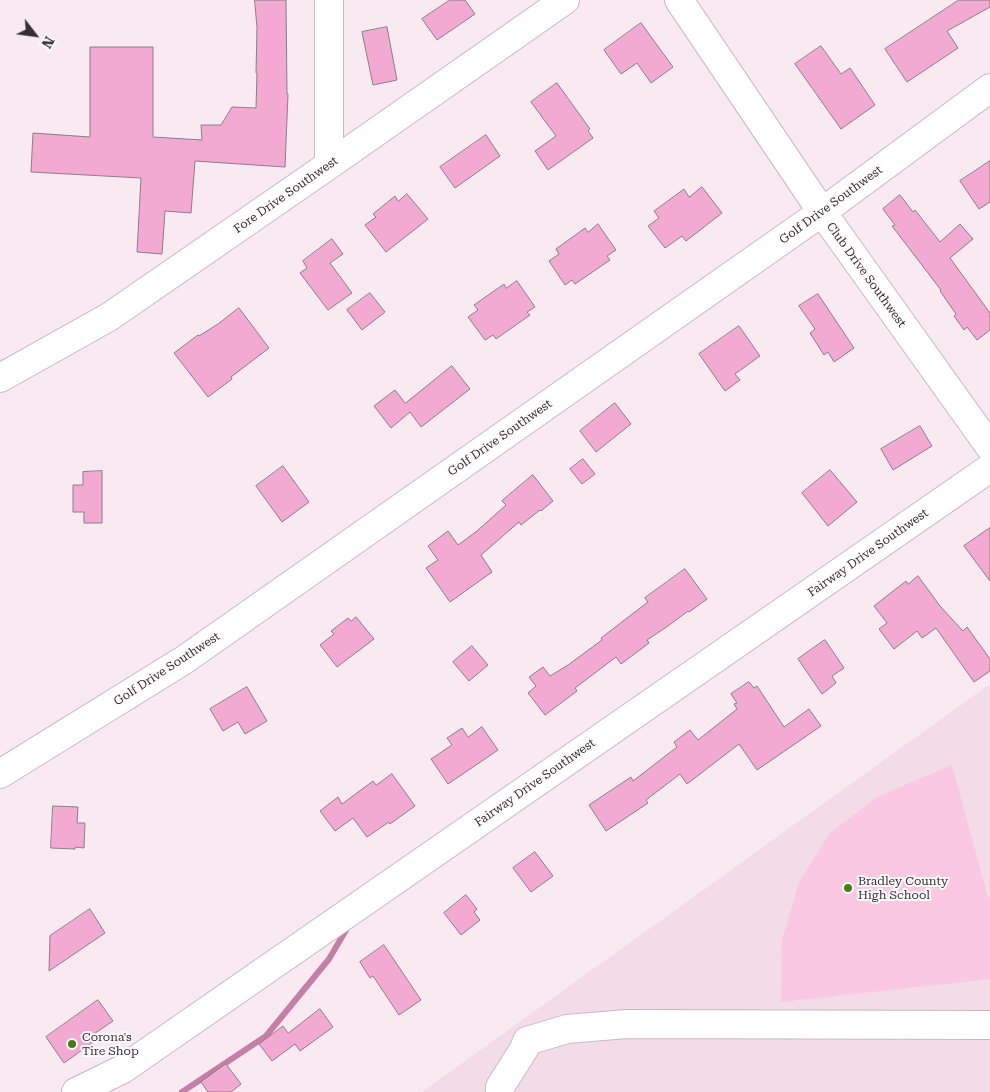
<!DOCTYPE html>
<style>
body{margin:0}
#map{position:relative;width:990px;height:1092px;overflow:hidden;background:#f9e9f1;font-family:"Roboto Serif",serif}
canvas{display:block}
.north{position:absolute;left:10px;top:10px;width:50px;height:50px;-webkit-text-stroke:4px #fefafc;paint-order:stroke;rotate:120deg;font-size:14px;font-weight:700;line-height:20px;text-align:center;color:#352f32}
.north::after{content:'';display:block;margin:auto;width:18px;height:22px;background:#352f32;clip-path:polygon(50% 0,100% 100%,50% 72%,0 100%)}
</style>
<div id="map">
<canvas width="990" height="1092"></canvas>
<div class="north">N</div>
</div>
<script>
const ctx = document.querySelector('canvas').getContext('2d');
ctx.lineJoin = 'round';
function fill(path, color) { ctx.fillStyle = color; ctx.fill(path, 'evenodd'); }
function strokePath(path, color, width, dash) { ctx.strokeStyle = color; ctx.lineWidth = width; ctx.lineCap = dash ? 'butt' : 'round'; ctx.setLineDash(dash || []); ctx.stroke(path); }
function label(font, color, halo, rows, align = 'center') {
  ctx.font = font + ' "Roboto Serif",serif'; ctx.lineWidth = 4; ctx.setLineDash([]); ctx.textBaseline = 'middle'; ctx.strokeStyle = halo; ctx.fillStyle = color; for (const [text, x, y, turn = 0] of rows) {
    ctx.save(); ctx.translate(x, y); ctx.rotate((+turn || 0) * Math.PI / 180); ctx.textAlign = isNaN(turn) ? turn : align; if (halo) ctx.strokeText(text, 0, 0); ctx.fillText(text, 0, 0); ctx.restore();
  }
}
fill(new Path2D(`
 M990,684v408h-568z`), '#f3dbe8');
fill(new Path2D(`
 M952,765l38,140v74l-209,23 1,-61 17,-59 31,-49 47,-36z`), '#fbc8e4');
strokePath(new Path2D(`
 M182,1092l84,-56 63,-77 20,-34`), '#c47fa7', 6);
const building = new Path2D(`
 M255,0h31l1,94h1l-3,73 -90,-6 -4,52 -26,-2 -3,43 -25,-2 4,-74 -110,-6 2,-39 57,4v-90h63v90l49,3 -1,-15h20l11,-18 24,1 1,-35h-1l1,-45z
 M450,0h15l10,14 -38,26 -15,-21z
 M959,0h31v7l-43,24 11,17 -51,34 -22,-33z
 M641,23l32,44 -22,16 -14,-20 -16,11 -17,-24z
 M387,27l10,53 -24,5 -11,-53z
 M821,46l20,28 9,-6 25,37 -34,24 -46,-65z
 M557,83l33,46 -2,2 5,7 -45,32 -13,-19 21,-15 -25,-34z
 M486,135l14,21 -45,32 -15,-21z
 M990,161v41l-11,7 -19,-28z
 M702,187l20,26 -36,28 -4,-5 -17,12 -17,-22 11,-8 -5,-7 30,-22 5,8z
 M407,194l21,25 -42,33 -21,-27 11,-8 -3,-3 22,-18 3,5z
 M900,195l13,17 2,-2 25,32 20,-18 13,15 -23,19 40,55v17l-13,10 -10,-13 -3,3 -10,-14 2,-2 -16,-23 1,-1 -49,-64 3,-1 -12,-16z
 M598,224l18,26 -9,6 3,4 -35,24 -3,-4 -7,5 -16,-24 10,-7 -3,-5 29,-21 3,4z
 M332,239l11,15 -13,9 22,30 -24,17 -28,-37 7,-5 -4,-7z
 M517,281l18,26 -8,5 3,3 -34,24 -3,-4 -8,5 -17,-23 10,-7 -4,-5 30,-21 2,4z
 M370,293l15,19 -23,18 -15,-20z
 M818,294l36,54 -20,14 -6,-10 -4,3 -14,-22 5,-4 -16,-23z
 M239,308l30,40 -38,29 1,2 -24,18 -34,-44 24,-18 1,1 19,-12z
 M739,326l21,30 -25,18 5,6 -15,11 -26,-37z
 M452,366l18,23 -49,38 -11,-15 -19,16 -17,-22 21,-16 10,13z
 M615,403l16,21 -35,28 -16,-21z
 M920,426l12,20 -39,24 -12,-21z
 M583,459l12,15 -13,10 -12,-15z
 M283,466l26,36 -27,20 -26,-36z
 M830,470l27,32 -29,24 -26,-33z
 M102,471v52h-18v-11h-11v-27h10v-13z
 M533,475l20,26 -12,10 -1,-1 -19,15 -2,-3 -38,33 11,17 -42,30 -24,-34 12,-8 -10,-14 20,-15 10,14 19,-14 29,-26 -4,-4z
 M990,528v53l-26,-35z
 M685,569l22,30 -18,13 -1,-1 -20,15 -21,14 2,3 -28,21 -5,-7 -41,31 2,3 -32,24 -17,-22 8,-7 -7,-9 14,-10 7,9 18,-11 34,-25 -1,-2 47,-36 -3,-4z
 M918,576l22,30 23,25 4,-4 23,32v12l-16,11 -38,-54 -14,10 -5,-7 -23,18 -15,-20 8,-6 -13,-17 32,-25 2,3z
 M356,617l18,22 -37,28 -17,-22 14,-11 -3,-3 17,-13 3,3z
 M825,640l19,28 -12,8 4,7 -14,11 -24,-35z
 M472,646l16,19 -19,16 -16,-19z
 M749,682l5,6 3,-2 27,41 25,-18 12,17 -64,44 -18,-26 -52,40 -7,-10 -34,26 2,3 -42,28 -17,-26 42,-28 2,4 44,-34 -3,-5 16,-12 8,10 39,-31 -3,-5 3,-1 -6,-9z
 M247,687l20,34 -22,13 -7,-12 -15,9 -13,-22z
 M482,727l16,23 -50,34 -17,-25 21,-14 -5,-7 15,-10 6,9z
 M392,774l23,32 -25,18 -1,-2 -22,15 -14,-19 -18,13 -15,-20 18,-14 4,7 31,-23 3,4z
 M53,806l25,1 -1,16h8l-1,25 -9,-1v2l-24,-1z
 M535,852l18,24 -22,16 -18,-24z
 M466,895l11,14 -3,3 6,8 -19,15 -17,-22z
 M90,909l15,24 -56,38 1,-35z
 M384,945l37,55 -22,15 -26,-39 -3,2 -10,-16z
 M98,1000l15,21 -25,17 4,5 -28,20 -18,-26z
 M320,1009l13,18 -33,24 -5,-7 -23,17 -13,-17 24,-18 5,7z
 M226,1064l15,20 -10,8h-23l-7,-10z`);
fill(building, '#f2a9d2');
strokePath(building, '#8c7e86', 1);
const minor = new Path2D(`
 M329,0v165
 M679,0l143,212 168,235
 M0,378l109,-61 220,-152 236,-165
 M0,774l184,-114 638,-448 168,-124
 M76,1092l47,-23 867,-601
 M500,1092v-5l24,-38 3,-8 40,-12 60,-5 363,1`);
strokePath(minor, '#c8b9c1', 30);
strokePath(minor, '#fff', 28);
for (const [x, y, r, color] of [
 [848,888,5,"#457e16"],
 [72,1044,5,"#457e16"]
]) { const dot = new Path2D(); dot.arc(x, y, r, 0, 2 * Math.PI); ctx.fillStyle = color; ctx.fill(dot); strokePath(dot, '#fefafc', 2); }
label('12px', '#352f32', '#fefafc', [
 ["Fore Drive Southwest",286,195,-35],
 ["Golf Drive Southwest",831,205,-36],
 ["Club Drive Southwest",866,275,54],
 ["Golf Drive Southwest",500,438,-35],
 ["Fairway Drive Southwest",868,553,-35],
 ["Golf Drive Southwest",167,669,-33],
 ["Fairway Drive Southwest",535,783,-35]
]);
label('12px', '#352f32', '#fefafc', [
 ["Bradley County",858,881],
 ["High School",858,895],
 ["Corona's",82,1037],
 ["Tire Shop",82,1051]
], 'left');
</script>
